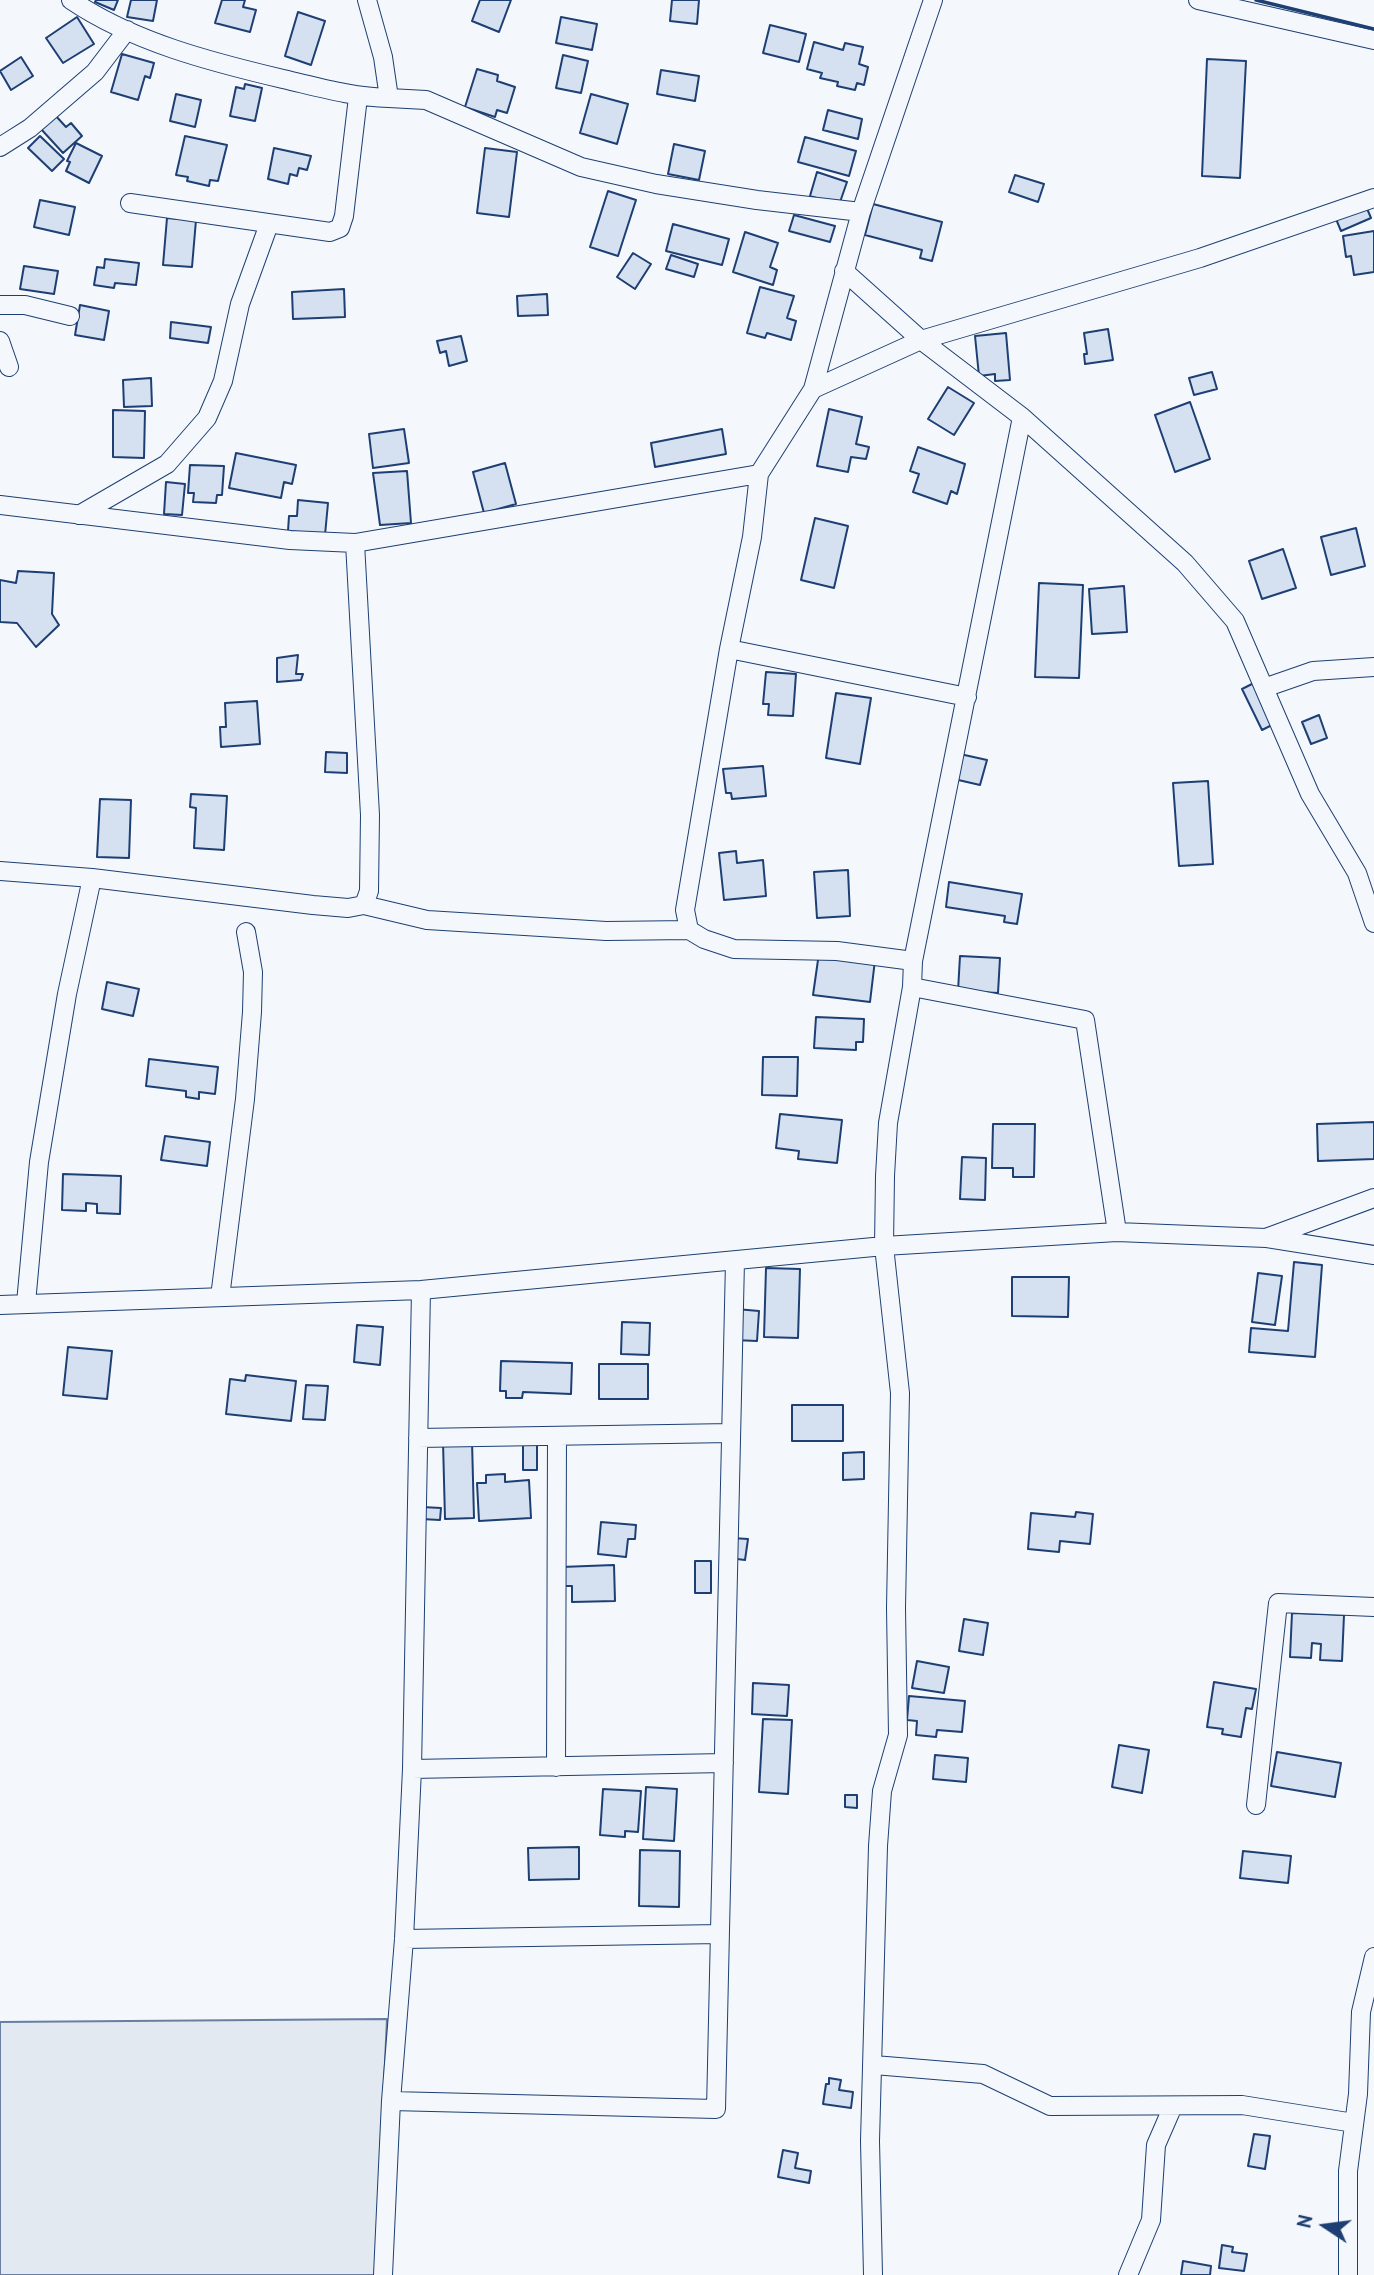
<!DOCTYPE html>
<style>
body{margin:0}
#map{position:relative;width:1374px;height:2275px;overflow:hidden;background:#f4f7fb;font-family:"PT Sans",sans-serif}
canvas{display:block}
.north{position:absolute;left:1290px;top:2191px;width:70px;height:70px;-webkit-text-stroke:5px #f4f7fb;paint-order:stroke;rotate:283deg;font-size:19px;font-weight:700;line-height:28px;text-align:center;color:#1d3f73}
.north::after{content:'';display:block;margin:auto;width:24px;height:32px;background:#1d3f73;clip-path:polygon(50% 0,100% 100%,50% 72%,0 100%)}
</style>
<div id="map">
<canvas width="1374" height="2275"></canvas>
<div class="north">N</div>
</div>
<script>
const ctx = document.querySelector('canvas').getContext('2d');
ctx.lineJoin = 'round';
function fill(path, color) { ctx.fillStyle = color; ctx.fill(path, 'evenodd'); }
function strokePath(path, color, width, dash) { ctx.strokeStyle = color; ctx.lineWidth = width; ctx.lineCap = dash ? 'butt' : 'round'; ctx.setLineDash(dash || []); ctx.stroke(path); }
const green = new Path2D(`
 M387,2019l-12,256h-375v-253z`);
fill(green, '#e3e9f0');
strokePath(green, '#687fa3', 2);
const building = new Path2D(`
 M96,0h22l-4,10 -19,-8z
 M131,0h26l-4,21 -26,-4z
 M222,0h23l-2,7 13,3 -6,22 -35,-9z
 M480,0h31l-12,32 -27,-11z
 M672,0h27l-2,24 -27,-3z
 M298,12l27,9 -14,44 -26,-9z
 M77,17l17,27 -31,19 -17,-25z
 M561,17l36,7 -5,26 -36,-7z
 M770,25l36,9 -7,28 -36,-9z
 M814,42l29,8 2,-7 18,4 -4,17 9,3 -4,18 -7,-2 -2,7 -18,-4 1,-4 -18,-4 2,-5 -15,-4z
 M122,54l32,9 -4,15 -5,-2 -7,24 -27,-8z
 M563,55l25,6 -7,32 -25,-5z
 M21,57l12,19 -22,14 -11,-19z
 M1207,59l39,2 -6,117 -38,-2z
 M477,69l21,6 -1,6 18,6 -8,26 -10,-3 -2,7 -30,-10z
 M661,70l38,6 -4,25 -38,-7z
 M245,84l17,4 -7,33 -25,-5 6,-29 8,2z
 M176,94l25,6 -6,27 -25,-6z
 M591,94l37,10 -11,40 -37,-11z
 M828,110l34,9 -4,20 -35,-9z
 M55,115l11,12 5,-4 11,13 -19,17 -22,-24z
 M40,136l24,23 -12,12 -24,-23z
 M185,136l42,9 -9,36 -8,-1 -1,6 -22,-5 1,-4 -12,-2z
 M805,137l51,14 -7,25 -51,-14z
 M76,143l26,13 -13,27 -23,-12 4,-9 -3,-1z
 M674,144l31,7 -6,29 -31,-6z
 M274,148l37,8 -4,14 -8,-2 -2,8 -7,-2 -2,10 -20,-5z
 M485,148l32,4 -8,65 -32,-4z
 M817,172l30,10 -8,23 -29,-9z
 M1015,175l29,9 -6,18 -29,-10z
 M608,191l28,9 -18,56 -28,-9z
 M40,200l35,7 -6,28 -35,-8z
 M873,204l69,18 -10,39 -12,-3 2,-8 -57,-15z
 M1366,206l5,12 -30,13 -5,-12z
 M794,215l41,11 -5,16 -41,-11z
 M167,218l29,2 -4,47 -29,-2z
 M673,224l56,15 -7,26 -56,-14z
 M1374,231v41l-20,3 -3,-19 -5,1 -3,-21z
 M745,232l33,11 -8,24 7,3 -4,15 -40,-13z
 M633,253l18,11 -16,25 -18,-12z
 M671,255l27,9 -4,13 -28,-8z
 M105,259l34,4 -3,22 -21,-2 -1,5 -20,-3 3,-18 7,1z
 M24,266l34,5 -4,23 -34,-5z
 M760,287l34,9 -7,22 9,3 -5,19 -24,-7 -2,5 -18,-5z
 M344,289l1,28 -52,2 -1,-27z
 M547,294l1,21 -30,1 -1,-20z
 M80,305l29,6 -5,29 -29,-5z
 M171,322l40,5 -3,16 -38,-5z
 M1108,329l5,31 -28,4 -1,-10h3l-3,-21z
 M1006,333l4,47 -15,1v-7l-16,2 -4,-40z
 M461,336l6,25 -18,5 -3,-15 -6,2 -3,-12z
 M1212,372l5,17 -23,6 -5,-17z
 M151,378l1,28 -28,1 -1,-27z
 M948,387l26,16 -20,32 -26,-16z
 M1190,402l20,57 -35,13 -20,-57z
 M829,409l33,8 -6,27 13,3 -3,12 -15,-2 -3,15 -31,-6z
 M113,410l32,1 -1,47 -31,-1z
 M404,429l5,34 -36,5 -4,-34z
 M722,429l4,25 -71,13 -4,-24z
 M918,447l47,17 -8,30 -6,-3 -4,13 -34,-12 6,-18 -9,-3z
 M236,453l60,12 -4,19 -8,-2 -3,16 -52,-10z
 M505,463l11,41 -32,9 -11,-41z
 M190,465l34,1 -2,29h-5l-1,8 -23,-1 1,-9h-6z
 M407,471l4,52 -31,2 -7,-52z
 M166,482l19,2 -3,31 -18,-1z
 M298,500l30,3 -3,32 -37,-4 1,-15h8z
 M815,518l33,8 -14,62 -33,-8z
 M1356,528l9,38 -34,9 -10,-38z
 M1283,549l13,39 -34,11 -13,-38z
 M18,571l36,2 -2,41 7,11 -23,22 -19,-24 -17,-1v-42l16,3z
 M1039,583l44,2 -4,93 -44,-1z
 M1124,586l3,46 -35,2 -3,-45z
 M298,655l-2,19h7l-2,6 -24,2v-24z
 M766,672l30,2 -3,42 -25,-1 1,-11h-6z
 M1254,683l20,41 -12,6 -20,-41z
 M836,693l35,5 -11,66 -34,-6z
 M257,701l3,43 -39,3 -1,-20h6l-1,-24z
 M1319,715l8,23 -16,6 -9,-22z
 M326,752l21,1v20l-22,-1z
 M960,754l27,6 -7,25 -26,-6z
 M763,766l3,30 -34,3 -1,-6h-5l-3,-24z
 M1208,781l5,83 -34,2 -6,-83z
 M191,794l36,2 -3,54 -30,-2 2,-40 -6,-1z
 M100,799l31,1 -2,58 -32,-1z
 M736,851l1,12 26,-3 3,36 -42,4 -5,-47z
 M848,870l2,46 -33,2 -3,-46z
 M949,882l73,12 -5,30 -13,-2 1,-6 -59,-9z
 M819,953l56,7 -5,42 -57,-7z
 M960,956l40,2 -2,35 -40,-2z
 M107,982l32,7 -6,27 -31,-7z
 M816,1017l48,2 -1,23h-7v8l-42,-2z
 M763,1057h35l-1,39 -35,-1z
 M149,1059l69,8 -3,27 -16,-2v7l-13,-2v-6l-40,-5z
 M780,1114l62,6 -5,43 -39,-4 1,-8 -23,-3z
 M1374,1122v37l-56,2 -1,-37z
 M993,1124h42l-1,53h-21v-9h-21z
 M165,1136l45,6 -3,24 -46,-6z
 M962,1157l24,1 -1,42 -25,-1z
 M63,1174l58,2 -1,38 -23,-1v-9l-11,-1v8l-24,-1z
 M1294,1262l28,3 -7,92 -66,-5 2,-24 37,3z
 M766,1268l34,1 -2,69 -34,-1z
 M1258,1273l24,3 -7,49 -23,-3z
 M1012,1277h57l-1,40 -56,-1z
 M736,1309l23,2 -2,30 -23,-1z
 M622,1322l28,1 -1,32 -28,-1z
 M357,1325l26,2 -3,38 -26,-3z
 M68,1347l44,4 -5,48 -44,-4z
 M501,1361l71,2 -1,31 -48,-2 -1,6h-16v-7h-6z
 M599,1364h49v35h-49z
 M246,1375l50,6 -5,40 -65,-7 4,-35 15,2z
 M306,1385l22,1 -3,34 -22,-1z
 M792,1405h51v36h-51z
 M472,1441l2,77 -29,1 -2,-77z
 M523,1445h14v25h-14z
 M864,1452v27l-21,1v-27z
 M505,1474v8l24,-2 2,38 -52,3 -2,-38h9v-8z
 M422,1507l19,1 -1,12 -19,-1z
 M1076,1512l17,2 -3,30 -30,-3 -1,11 -31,-3 3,-36 44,4z
 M601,1522l35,3 -1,14h-7l-2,18 -28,-3z
 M732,1538l16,1 -3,21 -16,-2z
 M695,1561h16v32h-16z
 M614,1565l1,36 -43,1v-16h-10l-1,-19z
 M1292,1613l52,2 -2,46 -22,-1 1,-16 -9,-1 -1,15 -21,-1z
 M964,1619l24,4 -5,32 -24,-4z
 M917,1661l32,6 -5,26 -32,-5z
 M1214,1682l42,7 -4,20 -6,-1 -5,29 -19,-3 1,-5 -16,-2z
 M753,1683l36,2 -2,31 -35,-2z
 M909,1696l56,5 -3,31 -25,-2 -1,7 -20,-2 1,-14 -10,-1z
 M763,1719l29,1 -4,74 -29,-2z
 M1119,1745l30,5 -7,43 -30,-6z
 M1277,1752l64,11 -6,34 -64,-11z
 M935,1755l33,3 -2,24 -33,-3z
 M646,1787l31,2 -3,52 -31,-2z
 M603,1789l38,2 -3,41 -13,-1v6l-25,-2z
 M845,1795h12v13l-12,-1z
 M579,1847v32l-50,1 -1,-32z
 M640,1850l40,1 -1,56 -40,-1z
 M1243,1851l48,5 -3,27 -48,-5z
 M829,2078l12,2 -2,10 14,2 -2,16 -28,-4 3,-20h3z
 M1254,2134l16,2 -5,33 -17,-3z
 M783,2150l15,3 -3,15 16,3 -2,12 -31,-6z
 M1222,2245l11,2 -1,5 15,2 -3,17 -25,-3z
 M1183,2261l28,5 -1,9h-29z`);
fill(building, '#d5e0f0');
strokePath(building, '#1d3f73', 2);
const minor = new Path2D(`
 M71,0c62,42 140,62 212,79 35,8 69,18 106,19
 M367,0l16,57 6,41 37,2 155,67 75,17 101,16 104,12
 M1198,0l176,40
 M0,147l30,-19 65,-56 32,-42
 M130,203l200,29 10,-4 4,-12 14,-119
 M844,271l77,69 101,77 163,146 50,58 75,173 47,79 17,50
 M0,305h25l45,11
 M0,341l9,26
 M813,389l108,-49 279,-82 174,-60
 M0,505l290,35 65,3 404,-69
 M79,515l88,-51 40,-46 16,-37 17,-77 29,-80
 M729,649l23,-112 7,-63 54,-85 48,-177 72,-212
 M1264,688l49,-17 61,-4
 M0,871l92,7 221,27 35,3 16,-3 5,-14 1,-76 -15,-272
 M364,905l63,15 179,11 83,-1
 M913,961l-76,-10 -103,-2 -30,-10 -15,-9 -4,-20 44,-261 238,48
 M912,987l173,33 32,212
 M1267,1238l107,17
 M220,1297l25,-198 7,-87 1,-40 -7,-40
 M26,1303l13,-141 28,-168 25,-116
 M0,1305l421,-15 463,-44 233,-14 149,6 108,-40
 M418,1438l313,-5
 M556,1767l1,-331
 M412,1769l312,-6
 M1256,1805l22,-202 96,4
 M404,1939l316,-5
 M874,2065l109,9 67,32 192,-1 112,18
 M391,2101l325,8 19,-848
 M383,2275l8,-174 13,-162 8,-170 9,-479
 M873,2275l-3,-134 8,-295 4,-55 16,-56 -2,-127 4,-215 -16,-147 1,-70 3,-53 24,-136 1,-26 109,-544
 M1128,2275l23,-55 5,-75 17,-39
 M1348,2275v-104l10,-77 3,-82 13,-55`);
strokePath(minor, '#1d3f73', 20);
strokePath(minor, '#f4f7fb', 18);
strokePath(new Path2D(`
 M1256,0l118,29`), '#1d3f73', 3.5);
</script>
